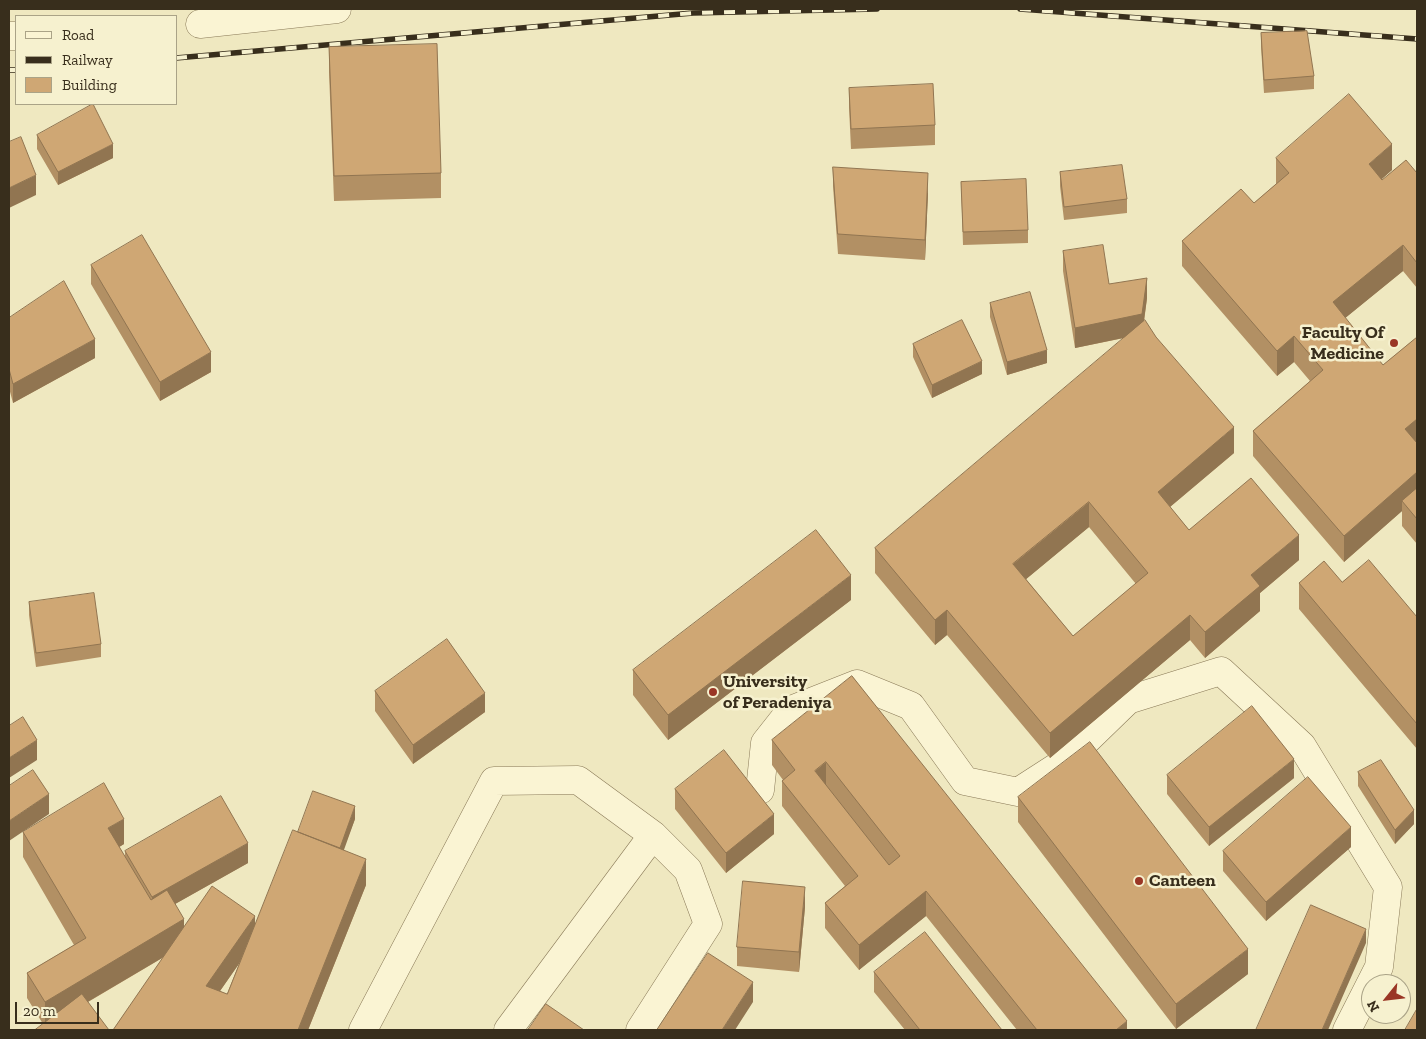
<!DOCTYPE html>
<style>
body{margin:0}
#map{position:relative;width:1426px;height:1039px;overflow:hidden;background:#efe8c0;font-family:"Zilla Slab",serif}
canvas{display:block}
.frame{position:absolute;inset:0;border:10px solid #382e1c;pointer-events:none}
.legend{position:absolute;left:15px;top:15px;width:162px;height:90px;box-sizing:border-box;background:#f6f1cf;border:1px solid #aaa387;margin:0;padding:6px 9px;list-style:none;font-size:15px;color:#382e1c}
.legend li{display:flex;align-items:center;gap:10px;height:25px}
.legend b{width:25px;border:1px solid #aaa387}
.north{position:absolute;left:1361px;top:974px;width:50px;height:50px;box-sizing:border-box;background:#f6f1cf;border:1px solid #aaa387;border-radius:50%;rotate:241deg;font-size:14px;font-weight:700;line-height:20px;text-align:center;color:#382e1c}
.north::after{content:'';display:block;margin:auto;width:18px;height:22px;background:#9a3625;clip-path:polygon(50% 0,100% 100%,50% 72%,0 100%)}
.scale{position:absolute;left:15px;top:1002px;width:84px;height:22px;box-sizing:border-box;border:2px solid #382e1c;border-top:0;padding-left:6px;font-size:15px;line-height:18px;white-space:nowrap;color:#382e1c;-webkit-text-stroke:4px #f6f1cf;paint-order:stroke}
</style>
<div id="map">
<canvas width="1426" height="1039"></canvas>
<div class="frame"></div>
<ul class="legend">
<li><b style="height:6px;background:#faf4d3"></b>Road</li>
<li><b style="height:6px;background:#382e1c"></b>Railway</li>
<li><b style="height:14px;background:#cfa774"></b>Building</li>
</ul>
<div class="north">N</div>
<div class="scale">20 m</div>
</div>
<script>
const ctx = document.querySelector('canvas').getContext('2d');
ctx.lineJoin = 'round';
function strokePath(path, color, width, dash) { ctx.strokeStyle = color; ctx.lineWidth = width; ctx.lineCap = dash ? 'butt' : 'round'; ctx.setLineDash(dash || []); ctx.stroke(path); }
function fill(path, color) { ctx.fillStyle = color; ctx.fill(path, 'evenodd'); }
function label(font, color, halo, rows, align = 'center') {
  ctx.font = font + ' "Zilla Slab",serif'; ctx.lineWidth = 5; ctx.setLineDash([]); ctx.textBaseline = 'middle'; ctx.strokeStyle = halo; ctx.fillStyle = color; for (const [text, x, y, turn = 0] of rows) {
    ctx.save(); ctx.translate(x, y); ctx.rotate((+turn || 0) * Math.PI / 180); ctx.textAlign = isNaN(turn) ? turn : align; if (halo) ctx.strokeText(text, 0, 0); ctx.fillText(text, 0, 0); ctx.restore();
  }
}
const minor = new Path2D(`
 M200,24l137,-15
 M9,36h7
 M760,790l5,-47 26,-33 66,-26 54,22 54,75 53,11 45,-29 65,-63 93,-29 81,75 86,141 -9,80 -32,63
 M363,1030l131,-249 84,-1 75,55 35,35 20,54 -68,106
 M508,1030l145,-195`);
strokePath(minor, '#897957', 29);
strokePath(minor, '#faf4d3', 28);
const rail = new Path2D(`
 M1020,9l397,30
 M176,58l517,-45 184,-4
 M9,70h7`);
strokePath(rail, '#382e1c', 5.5);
strokePath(rail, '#f6f1cf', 4, [11]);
fill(new Path2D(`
 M1261,33l53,43v13l-50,4 -3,-46z
 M329,47l112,126v25l-107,3 -5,-129z
 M849,88l86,37v20l-84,4 -2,-42z
 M37,135l76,23 -55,27 -21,-36z
 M1276,158l116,12 -10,9v1l35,-7v115l-14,-17 -58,47 38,47 34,-28v207l-15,-18v-15l-58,51 -91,-106v-25l57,-50 -16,-19 -17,14 -95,-110v-25l72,-38 22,-19z
 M833,167l95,26 -3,67 -87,-6 -5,-68z
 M1060,172l67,27v14l-63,7 -4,-34z
 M961,182l67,48v13l-65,2z
 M1063,251l46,33 38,14 -3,24 12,15 78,116 -64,54 19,23 110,30 -39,33v18l-55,47 -15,-18 -140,118 -103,-123 -12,10 -60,-72v-25l249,-210 -49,10 -12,-77zM1089,527l47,57 -63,52 -47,-57z
 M91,265l120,107 -51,29 -69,-117z
 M990,303l57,60 -40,12 -17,-58z
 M9,318l86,40 -82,45 -4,-15z
 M913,344l69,30 -50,24 -19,-41z
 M1342,582l75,35v132l-118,-140v-26z
 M851,600l-183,140 -35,-45v-25z
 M29,602l72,42v13l-65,10 -7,-52z
 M852,676l275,354h-110l-91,-114 -67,54 -34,-42v-25l20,-17 -63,-80v-25l1,-1 -11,-15v-25z
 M375,691l110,21 -72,52 -38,-53z
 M1358,772l56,52 -19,20 -37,-58z
 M1167,775l127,3 -85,68 -42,-52z
 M675,789l99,45 -48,39 -51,-64z
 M1018,797l230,177 -72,55 -158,-207z
 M355,819l-12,31 23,35 -58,145h-195l51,-73 -76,45 -45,22 -16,-26v-25l47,-28 -51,-88v-25l101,12 -5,3 6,10v-6l123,12 -73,41 9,23 71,-1 43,-94zM240,962l-13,32 -7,-3z
 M1351,847l-85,74 -43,-50v-20z
 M805,907l-6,65 -62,-6v-19z
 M874,972l128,58h-97l-31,-38z`), '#b29064');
fill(new Path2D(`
 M113,144v14l-55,27v-13z
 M1392,144v26l-23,20v-26z
 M928,173v20l-3,67v-20z
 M36,175v20l-27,13v-20z
 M1403,245v26l-70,57v-26z
 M1147,278v20l-5,36 -67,14v-20z
 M1294,336v26l-17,14v-25z
 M95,339v19l-82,45v-19z
 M1047,350v13l-40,12v-13z
 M211,352v20l-51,29v-19z
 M982,361v13l-50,24v-13z
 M1417,419v25l-12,-15z
 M1234,427v26l-76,64v-25z
 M1417,472v26l-15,3v10l-58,51v-26z
 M1089,502v25l-76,63v-26z
 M1299,535v25l-39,33v18l-55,47v-26l46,-57z
 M851,575v25l-183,140v-25z
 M947,610v25l-12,10v-25z
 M1190,615v25l-140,118v-25z
 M485,693v19l-72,52v-19z
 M37,740v20l-28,18v-20z
 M1294,759v19l-85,68v-19z
 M826,762v26l-11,-17z
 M49,794v20l-40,27v-20z
 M355,806v13l-15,42v-13z
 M1414,810v14l-19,20v-14z
 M774,814v20l-48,39v-20z
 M124,819v25l-16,10v-26z
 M1351,827v20l-85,74v-19z
 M248,843v20l-96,54v-20z
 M366,859v26l-58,145h-10z
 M805,887v20l-6,65v-20z
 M926,891v25l-67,54v-25z
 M255,916v25l-49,70v-25z
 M184,919v26l-139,82v-25z
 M1366,929v14l-38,87h-6z
 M1248,949v25l-72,55v-25z
 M753,982v20l-18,28h-13z
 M1127,1021v9h-11z`), '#917551');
const building = new Path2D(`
 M1307,31l7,45 -50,4 -3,-47z
 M437,44l4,129 -107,3 -5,-129z
 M933,84l2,41 -84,4 -2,-41z
 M1349,94l43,50 -23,20 13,16 24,-20 11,13v90l-14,-18 -70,57 50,63 34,-28v82l-12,10 12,14v29l-73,64 -91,-105 70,-61 -29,-34 -17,15 -95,-110 59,-52 13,14 35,-30 -13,-15z
 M93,104l20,40 -55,28 -21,-37z
 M21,137l15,38 -27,13v-46z
 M1122,165l5,34 -63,8 -4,-35z
 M833,167l95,6 -3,67 -87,-6z
 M1026,179l2,51 -65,2 -2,-50z
 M142,235l69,117 -51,30 -69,-117z
 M1103,245l6,39 38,-6 -5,36 -67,14 -12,-77z
 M64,281l31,58 -82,45 -4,-15v-51z
 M1030,292l17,58 -40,12 -17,-59z
 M962,320l20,41 -50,24 -19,-41z
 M1145,320l11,17 78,90 -76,65 31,38 62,-52 48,57 -48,40 9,11 -55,46 -15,-17 -140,118 -103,-123 -12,10 -60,-72zM1089,502l59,71 -75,63 -60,-72z
 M1417,488v31l-15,-18z
 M816,530l35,45 -183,140 -35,-45z
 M1369,560l48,57v107l-118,-141 25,-22 18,21z
 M94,593l7,51 -65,9 -7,-51z
 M447,639l38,54 -72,52 -38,-54z
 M852,676l275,345 -11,9h-79l-111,-139 -67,54 -34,-42 33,-27 -76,-95 13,-11 -23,-30zM826,762l74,94 -11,9 -74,-94z
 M1252,706l42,53 -85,68 -42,-52z
 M23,717l14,23 -28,18v-32z
 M1090,742l158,207 -72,55 -158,-207z
 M724,750l50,64 -48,39 -51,-64z
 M1381,760l33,50 -19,20 -37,-58z
 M33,770l16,24 -40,27v-35z
 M1308,777l43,50 -85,75 -43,-51z
 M104,783l20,36 -16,9 43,72 16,-10 17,29 -139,83 -18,-29 59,-35 -63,-106z
 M313,791l42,15 -15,42 -42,-16z
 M221,796l27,47 -96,54 -27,-46z
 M293,830l73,29 -68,171h-185l99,-144 43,30 -49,70 21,8z
 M743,881l62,6 -6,65 -62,-5z
 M1311,905l55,24 -44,101h-66z
 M925,932l77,98h-82l-46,-58z
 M708,953l45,29 -31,48h-65z
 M82,994l27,36h-74z
 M546,1004l38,26h-56z
 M1417,1009v21h-12z`);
fill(building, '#cfa774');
strokePath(building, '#917551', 1);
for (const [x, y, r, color] of [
 [1394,343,5,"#9a3625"],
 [713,692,5,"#9a3625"],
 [1139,881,5,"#9a3625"]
]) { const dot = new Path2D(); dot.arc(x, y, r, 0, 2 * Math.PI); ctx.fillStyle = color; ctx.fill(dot); strokePath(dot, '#f6f1cf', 2); }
label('bold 18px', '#382e1c', '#f6f1cf', [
 ["Faculty Of",1384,333,"right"],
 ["Medicine",1384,354,"right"],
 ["University",723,682],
 ["of Peradeniya",723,703],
 ["Canteen",1149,881]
], 'left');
</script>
